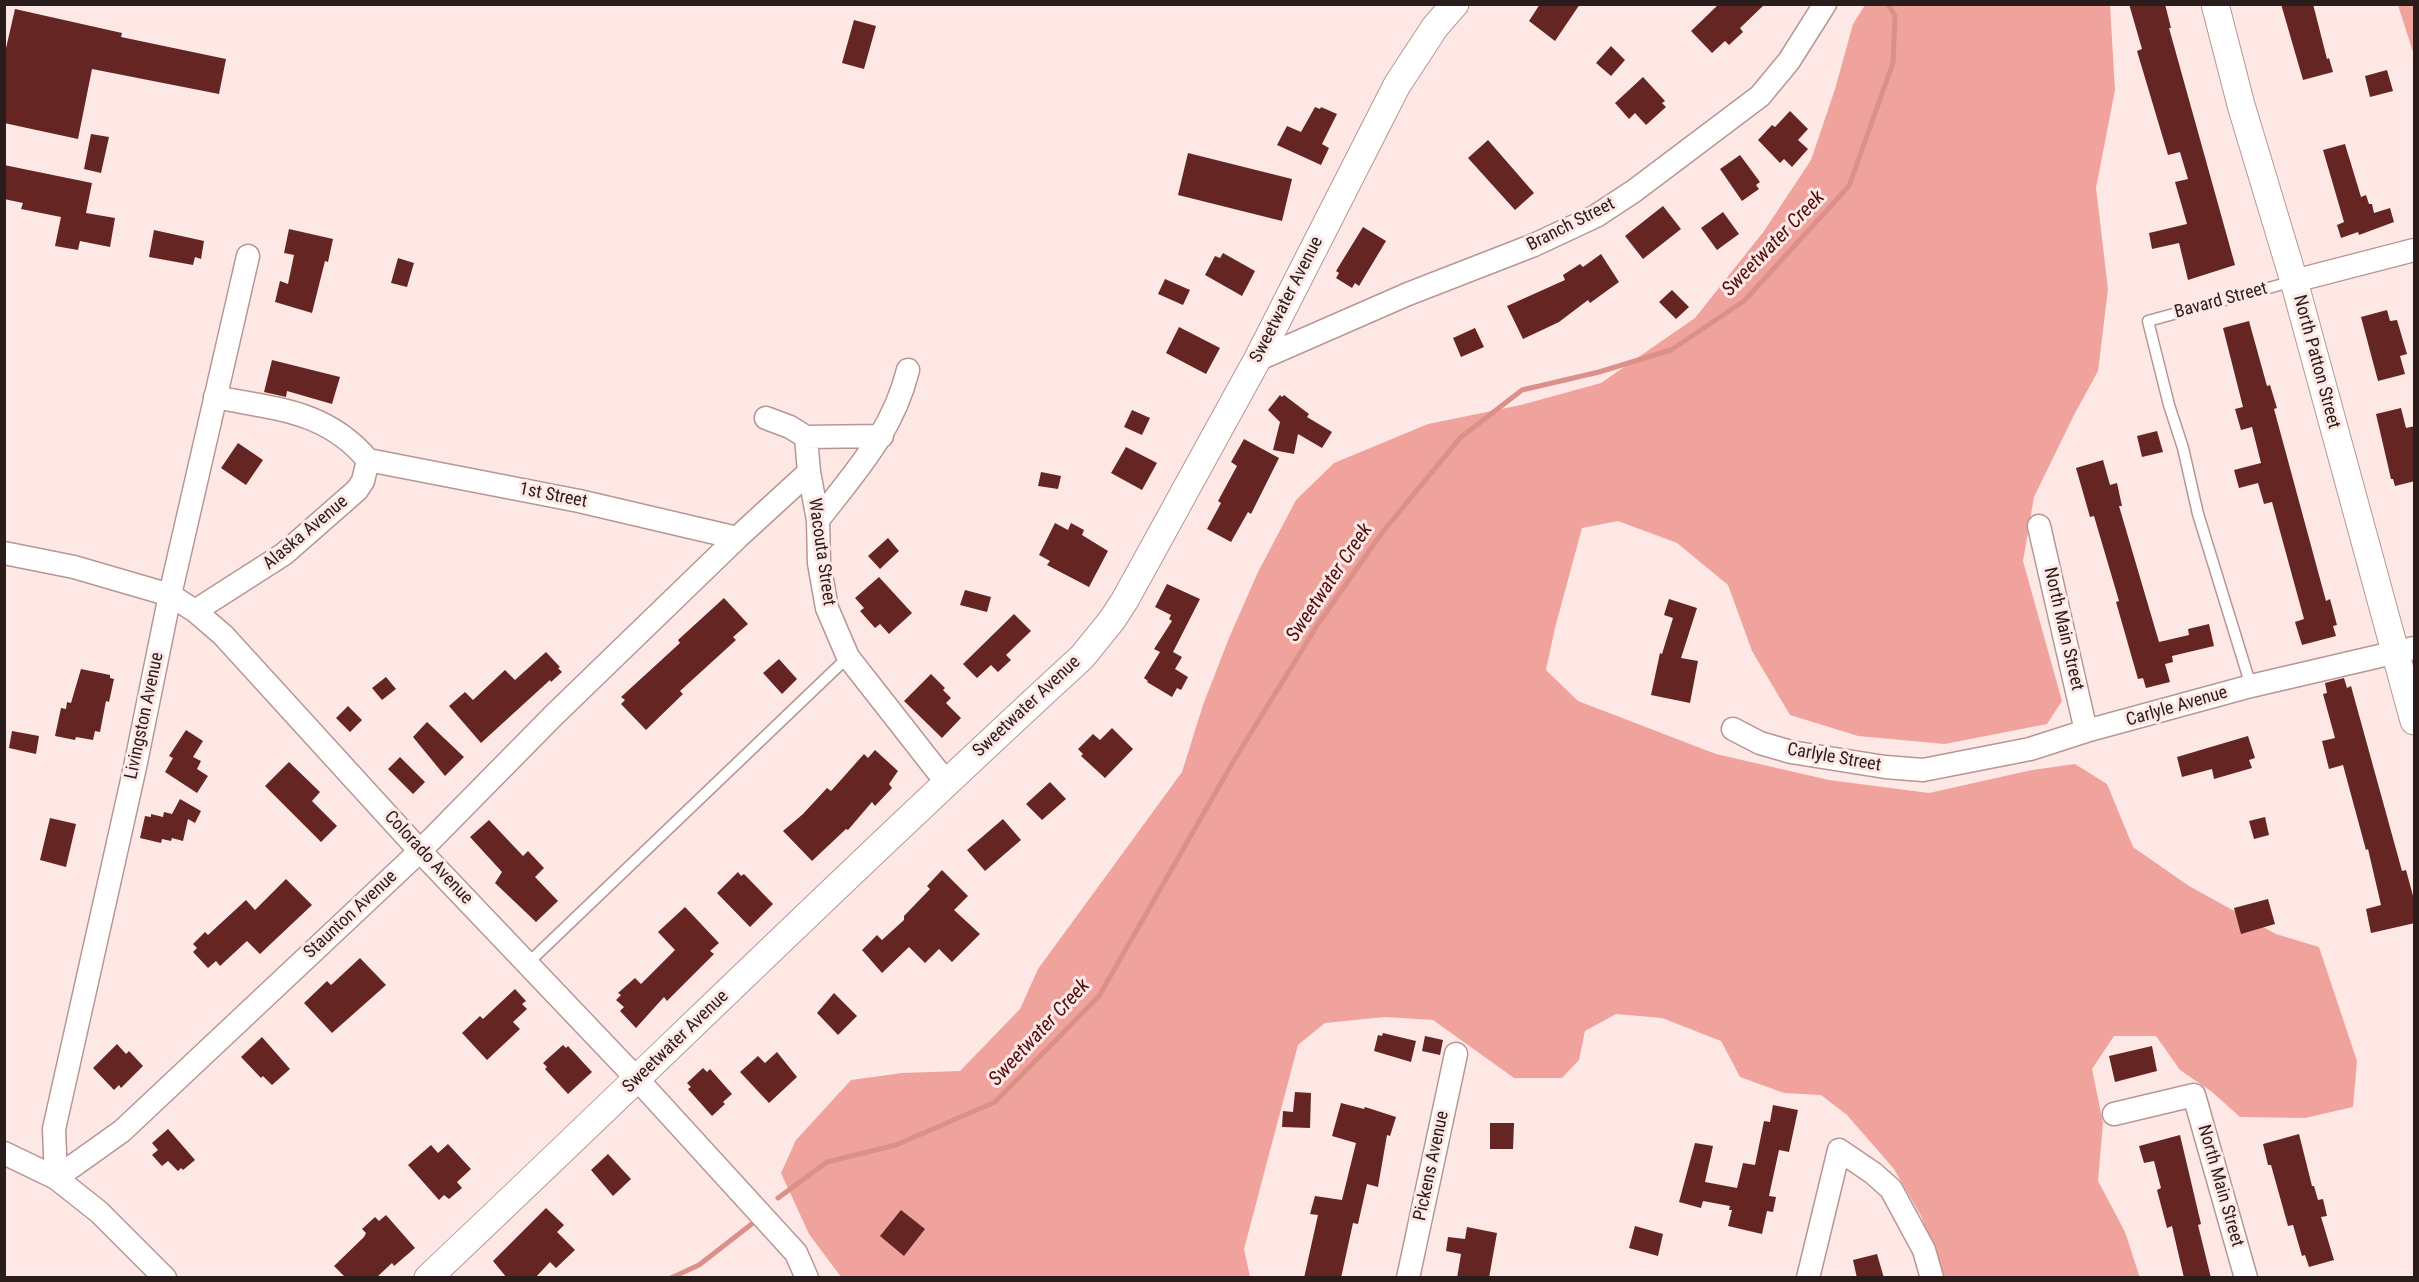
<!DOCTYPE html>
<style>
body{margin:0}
#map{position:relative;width:2419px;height:1282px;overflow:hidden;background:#fee8e5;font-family:"Roboto Condensed",sans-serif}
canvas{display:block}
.frame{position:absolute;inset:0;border:6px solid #291c1b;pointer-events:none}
</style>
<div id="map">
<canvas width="2419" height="1282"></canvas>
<div class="frame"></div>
</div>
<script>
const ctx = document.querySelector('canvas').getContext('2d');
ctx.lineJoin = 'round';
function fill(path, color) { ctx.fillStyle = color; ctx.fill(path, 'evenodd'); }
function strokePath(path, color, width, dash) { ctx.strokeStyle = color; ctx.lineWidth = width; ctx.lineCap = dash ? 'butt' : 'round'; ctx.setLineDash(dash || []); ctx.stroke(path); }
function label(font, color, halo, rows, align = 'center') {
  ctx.font = font + ' "Roboto Condensed",sans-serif'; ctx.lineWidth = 6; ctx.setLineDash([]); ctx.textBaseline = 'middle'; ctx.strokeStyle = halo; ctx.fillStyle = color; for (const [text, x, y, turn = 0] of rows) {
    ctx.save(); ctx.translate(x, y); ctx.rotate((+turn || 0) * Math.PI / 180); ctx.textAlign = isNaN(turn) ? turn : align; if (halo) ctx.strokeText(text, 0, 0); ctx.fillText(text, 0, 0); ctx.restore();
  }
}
fill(new Path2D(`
 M1865,5h245l5,85 -19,98 12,101 -10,82 -24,44 -40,82 -11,64 39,140 -15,23 -102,20 -87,-8 -68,-21 -38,-64 -24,-66 -51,-42 -59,-22 -36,7 -27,100 -9,42 32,31 138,53 113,26 100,13 103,-23 43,-6 32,20 26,63 56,39 87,48 43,13 38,114 -4,46 -48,11 -65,-1 -28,-25 -32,-22 -24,-34h-42l-22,33 11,54 -5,58 27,51 15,46 -195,-1 -24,-61 -27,-47 -47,-54 -26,-20 -37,-2 -44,-16 -19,-36 -59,-23 -46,-4 -31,17 -6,29 -17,18h-48l-81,-58 -48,-3 -60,6 -27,22 -54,204 6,28h-409l-32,-43 -28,-61 15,-33 55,-60 51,-7 58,-2 60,-62 18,-40 144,-197 21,-67 26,-67 29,-66 38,-72 38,-37 94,-39 93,-19 80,-22 94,-65 69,-87 47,-71 24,-71 18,-65z
 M2398,5h16v50z`), '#f0a39d');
strokePath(new Path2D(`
 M778,1198l49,-36 69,-17 99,-43 104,-106 134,-234 85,-138 63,-90 79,-96 62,-48 77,-18 72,-22 73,-49 105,-115 44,-123 2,-47 -7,-12
 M671,1278l28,-13 54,-42`), '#db908a', 5);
fill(new Path2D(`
 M1540,4h40l-25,37 -26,-20z
 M1719,4h46l-25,24 3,4 -14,13 -4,-4 -13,12 -21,-22z
 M2129,4h36l6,24h-2l66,237 -47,15 -9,-37 -27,6 -3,-16 38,-9 -12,-42 13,-3 -8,-27 -12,3 -31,-104 5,-2z
 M2281,4h32l14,55 2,-1 4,14 -30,8z
 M15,9l107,24 -1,4 105,22 -7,35 -127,-25 -14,70 -74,-16v-66z
 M854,20l22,6 -12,43 -22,-6z
 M1611,46l14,14 -14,16 -15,-13z
 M2387,70l6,21 -23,6 -5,-21z
 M1643,77l22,24 -3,2 4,4 -20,18 -11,-12 -6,6 -14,-16z
 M1315,107l5,2 1,-2 16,7 -15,30 7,4 -8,17 -44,-20 10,-19 14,6z
 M1790,111l18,18 -10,11 10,9 -16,18 -8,-8 -4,4 -22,-23 14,-15 3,2z
 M91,134l18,3 -8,36 -17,-4z
 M1488,140l46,53 -19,17 -47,-52z
 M2345,144l16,53 5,-2 3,9h3l2,9 16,-5 4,14 -35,13 -1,-3 -17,6 -4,-13 7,-3 -21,-72z
 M1188,153l104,26 -10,42 -104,-26z
 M1740,155l20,27 -4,3 3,4 -17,12 -22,-32z
 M4,165l88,18 -6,30 29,5 -5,29 -30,-6 -2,9 -23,-4 6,-29 -40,-8 2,-6 -19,-4z
 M1663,206l18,23 -38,30 -18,-23z
 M1723,212l16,22 -22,16 -16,-22z
 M1363,227l23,14 -27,45 -4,-3 -3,5 -16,-10 3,-5 -3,-2z
 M289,229l44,10 -5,23 -3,-1 -13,52 -37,-11 5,-21 8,3 6,-29 -10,-2z
 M154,230l50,11 -3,18 -6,-2 -2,8 -44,-8z
 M1223,253l32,18 -13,25 -37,-21 10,-19 5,2z
 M1601,254l18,28 -29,21 -2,-3 -29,22 -36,17 -16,-33 58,-26 -2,-5 17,-11 3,3z
 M398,258l16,5 -7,24 -16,-4z
 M1165,279l25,11 -7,15 -25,-11z
 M1672,290l17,17 -13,12 -17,-17z
 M2387,310l3,11 7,-1 10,34 -7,2 5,18 -27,7 -17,-64z
 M2249,321l18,65 3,-1 7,23 -3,1 52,192 4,-2 7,26 -4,1 3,10 -34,9 -7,-23 9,-3 -32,-117 -8,2 -6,-21 -19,5 -5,-18 27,-7 -9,-36 -11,3 -6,-21 8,-2 -20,-79z
 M1179,327l41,21 -14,26 -40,-21z
 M1475,328l9,19 -23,10 -8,-19z
 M272,360l68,17 -8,27 -45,-13 -1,6 -22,-5z
 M1280,395l2,2 2,-2 25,19 -2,3 25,15 -10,16 -24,-14 -4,20 -21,-4 7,-28 -12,-12z
 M2401,408l5,20 9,-2v55l-20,5 -2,-7h-2l-15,-65z
 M1132,410l18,8 -8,17 -18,-8z
 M2157,431l6,21 -21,5 -5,-21z
 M1244,439l35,19 -28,56 -3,-2 -17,30 -24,-13 14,-26 -3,-2 19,-35 -6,-4z
 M238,443l25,17 -17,25 -25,-17z
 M1126,447l31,16 -15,27 -31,-17z
 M2103,460l7,25 7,-2 5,23h-3l40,136 30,-7 -1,-6 21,-5 5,22 -42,10 1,6 -8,2 5,18 -24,6 -3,-10 -5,1 -22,-77 3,-1 -25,-85 -4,1 -14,-49z
 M1041,472l20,4 -3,13 -20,-3z
 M1055,523l13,7 3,-7 13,7 -2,5 26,16 -19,36 -42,-22 3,-4 -11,-6z
 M888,538l11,13 -19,18 -12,-13z
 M879,577l33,36 -23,21 -9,-10 -5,4 -15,-17 4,-3 -9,-10z
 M1167,584l33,15 -27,53 9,5 -7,12 13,8 -7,13 -4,-2 -5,9 -25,-15 1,-1 -4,-3 16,-26 -6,-3 18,-28 -3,-2 2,-4 -16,-8z
 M965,590l26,7 -4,15 -27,-7z
 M724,598l24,26 -15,13 3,3 -56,51 3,3 -37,36 -25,-26 4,-4 -4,-3 59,-54 -2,-3z
 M1669,599l28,9 -16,50 17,3 -8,42 -39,-8 9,-42 2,1 11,-36 -9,-3z
 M1014,614l17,17 -25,24 5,5 -13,12 -7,-7 -14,13 -14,-14z
 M546,652l14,15 -2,1 4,4 -11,10 -1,-2 -69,63 -32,-37 16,-14 8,8 32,-30 10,10z
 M779,659l18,20 -15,15 -19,-21z
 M81,669l29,6v3l4,1 -5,23 -3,-1 -6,31 -5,-1 -2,9 -17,-3 -1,3 -20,-4 6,-28 5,1 1,-7 4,1z
 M931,674l14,14 -2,2 8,8 -5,5 15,15 -19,20 -38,-37z
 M386,677l10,12 -14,11 -10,-12z
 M2344,678l3,10 4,-2 51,185 4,-1 9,33v20l-44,10 -5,-24 15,-4 -13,-56 -2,1 -23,-85 -14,4 -7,-28 13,-3 -12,-44 4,-1 -2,-10z
 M348,706l14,14 -12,12 -14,-14z
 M427,722l37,35 -19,19 -32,-39z
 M1112,728l21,21 -28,29 -24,-22 2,-2 -5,-5 15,-15 7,6z
 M186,730l17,11 -10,16 8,4 -4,8 11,7 -11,17 -32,-21 8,-14 -4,-2z
 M12,731l27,5 -3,18 -27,-6z
 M2248,736l7,22 -6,2 3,8 -38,11 -2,-10 -30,8 -5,-20z
 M875,750l23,21 -9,13 3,4 -17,18 -3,-4 -24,28 -2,-1 -34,32 -29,-30 20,-17 24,-26 4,3 33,-37 4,4z
 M400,757l25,25 -12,12 -25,-25z
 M289,762l31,30 -8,9 25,25 -16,16 -56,-56z
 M1050,782l16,17 -24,21 -16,-16z
 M180,799l21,12 -6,12 -7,-4 -5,22 -11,-3 -1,3 -9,-2 -1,4 -21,-5 5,-22 6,1v-3l12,3 1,-5 8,2z
 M2265,817l4,18 -15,4 -5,-18z
 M50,818l26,6 -10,43 -26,-7z
 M1003,819l18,21 -36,31 -18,-21z
 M489,820l34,36 5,-5 16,17 -9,9 23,24 -22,21 -41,-39 7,-11 -32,-35z
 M942,870l26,26 -14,14 26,24 -28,28 -13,-13 -14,14 -16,-16 -27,26 -20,-23 15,-15 5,5 22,-20v-4l26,-27 -3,-3z
 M738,872l3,4 3,-2 29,30 -23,23 -33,-34z
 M286,879l26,26 -52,49 -13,-13 -27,25 -4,-5 -8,7 -15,-16 4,-4 -4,-4 12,-12 3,3 38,-35 9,10z
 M2268,899l7,25 -34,10 -7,-26z
 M685,907l34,36 -9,8 4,3 -47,47 -3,-4 -28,31 -16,-17 4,-4 -8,-7 5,-5 -3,-2 17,-15 6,6 34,-34 -17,-18z
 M360,958l26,27 -54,48 -28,-30 23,-22 4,4z
 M515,989l11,12 -4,3 5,5 -14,13 7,7 -33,31 -25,-27 18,-17 3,3z
 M834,993l23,23 -19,19 -21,-22z
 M1383,1033l33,8 -5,21 -37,-11 4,-16 4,1z
 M1425,1036l18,4 -3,15 -18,-4z
 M262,1037l28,32 -18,16 -9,-9 -2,2 -20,-21z
 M117,1044l9,10 3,-3 14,15 -22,22 -2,-3 -5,5 -21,-22z
 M563,1045l3,3 2,-2 24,26 -24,22 -23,-25 2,-2 -4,-4z
 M2152,1046l5,25 -42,11 -6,-26z
 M777,1052l20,25 -28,26 -29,-31 18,-16 7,7z
 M703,1068l4,4 3,-3 22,25 -9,8 2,2 -13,12 -24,-27 3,-2 -4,-4z
 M1295,1092l16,1 -1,35 -28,-1 1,-16 10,1z
 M1341,1103l23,6 1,-2 31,10 -6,19 -3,-1 -9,52 -11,-3 -9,40 -5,-1 -12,55h-37l14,-63 -8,-1 5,-18 27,4 14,-57 -24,-7z
 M1773,1105l25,5 -9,42 -10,-2 -10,46 7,1 -3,15 -6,-1 -5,23 -34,-8 4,-16h-3l1,-4 -27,-5 -2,7 -22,-6 16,-59 18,3 -8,36 32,6 6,-25 12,2 9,-44 6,1z
 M1490,1123h24l-1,26h-23z
 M168,1129l27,31 -12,10 -2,-2 -3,3 -10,-10 -6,5 -10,-11 6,-5 -6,-7z
 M2299,1134l13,52h2l4,14 5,-1 4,17 -6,1 13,43 -25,7 -4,-12 -3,1 -9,-31 -5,1 -17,-61h-3l-5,-21z
 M2180,1135l21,89 -3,1 13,53h-27l-12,-52 -5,2 -10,-38 4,-2 -7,-27 -10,2 -5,-17z
 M448,1144l23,25 -14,13 5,6 -13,11 -5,-4 -5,5 -31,-35 23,-20 7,8z
 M608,1154l23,25 -18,17 -22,-26z
 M546,1208l18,17 -7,7 18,18 -19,18 -6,-6 -15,16h-28l-14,-17z
 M901,1210l24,19 -21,27 -24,-20z
 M386,1215l29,33 -21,18 -2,-3 -16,15h-30l-12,-12 30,-29 2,-4 -4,-4 13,-12 4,4z
 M1635,1226l28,8 -5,22 -29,-8z
 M1467,1227l30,6 -8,45h-32l4,-24 -15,-3 2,-14 17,2z
 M1877,1254l7,24h-27l-4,-18z`), '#652523');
const service = new Path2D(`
 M2251,686l-53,-172 -15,-66 -14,-43 -21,-84 146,-40
 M527,964l321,-307`);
const minor = new Path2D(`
 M2294,281l120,-31
 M1257,360l151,-66 126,-49 62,-29 38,-25 126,-95 29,-35 36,-57
 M215,397c60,12 111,13 153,63
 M766,418l24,9 16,10 3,35 9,48 1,43 8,45 21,49 98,125
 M806,437l76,-1
 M368,460l211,41 158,37
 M818,520c38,-49 75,-89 90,-150
 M2039,526l47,205
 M4,553l70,14 96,28 25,16 28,24 197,216 218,229 158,173 11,25
 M195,611l89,-57 73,-64 6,-9 5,-21
 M1733,729l27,14 31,9 94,15 38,3 107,-21 56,-18 165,-45 163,-38
 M2114,1114l80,-19 52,183
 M4,1153l52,25 43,34 66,66
 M56,1178l66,-47 298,-280 134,-136 183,-177 72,-66
 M56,1178l-2,-49 81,-362 35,-172 78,-339
 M1408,1278l48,-224
 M1808,1278l31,-128 34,23 18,16 33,61 8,28`);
const tertiary = new Path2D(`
 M2215,4l26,101 53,176 120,440
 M428,1278c219,-207 433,-418 654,-621l30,-37 13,-20 132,-240 140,-275 38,-58 20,-23`);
strokePath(service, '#b89693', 13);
strokePath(minor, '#b89693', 25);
strokePath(tertiary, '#b89693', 29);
strokePath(service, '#fff', 10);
strokePath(minor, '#fff', 22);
strokePath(tertiary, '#fff', 27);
label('18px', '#291c1b', '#fee8e5', [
 ["Branch Street",1571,225,-27],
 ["Sweetwater Avenue",1287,300,-63],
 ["Bavard Street",2221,301,-15],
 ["North Patton Street",2316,362,75],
 ["1st Street",553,496,11],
 ["Alaska Avenue",306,533,-40],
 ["Wacouta Street",821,552,82],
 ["North Main Street",2063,629,77],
 ["Sweetwater Avenue",1027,707,-43],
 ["Carlyle Avenue",2177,707,-16],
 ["Livingston Avenue",145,716,-78],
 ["Carlyle Street",1834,758,10],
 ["Colorado Avenue",428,858,47],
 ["Staunton Avenue",351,915,-43],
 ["Sweetwater Avenue",676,1042,-44],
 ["Pickens Avenue",1432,1166,-78],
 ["North Main Street",2220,1186,74]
]);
label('italic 20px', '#510e0f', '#fee8e5', [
 ["Sweetwater Creek",1774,244,-46],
 ["Sweetwater Creek",1330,583,-56],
 ["Sweetwater Creek",1040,1033,-47]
]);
</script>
